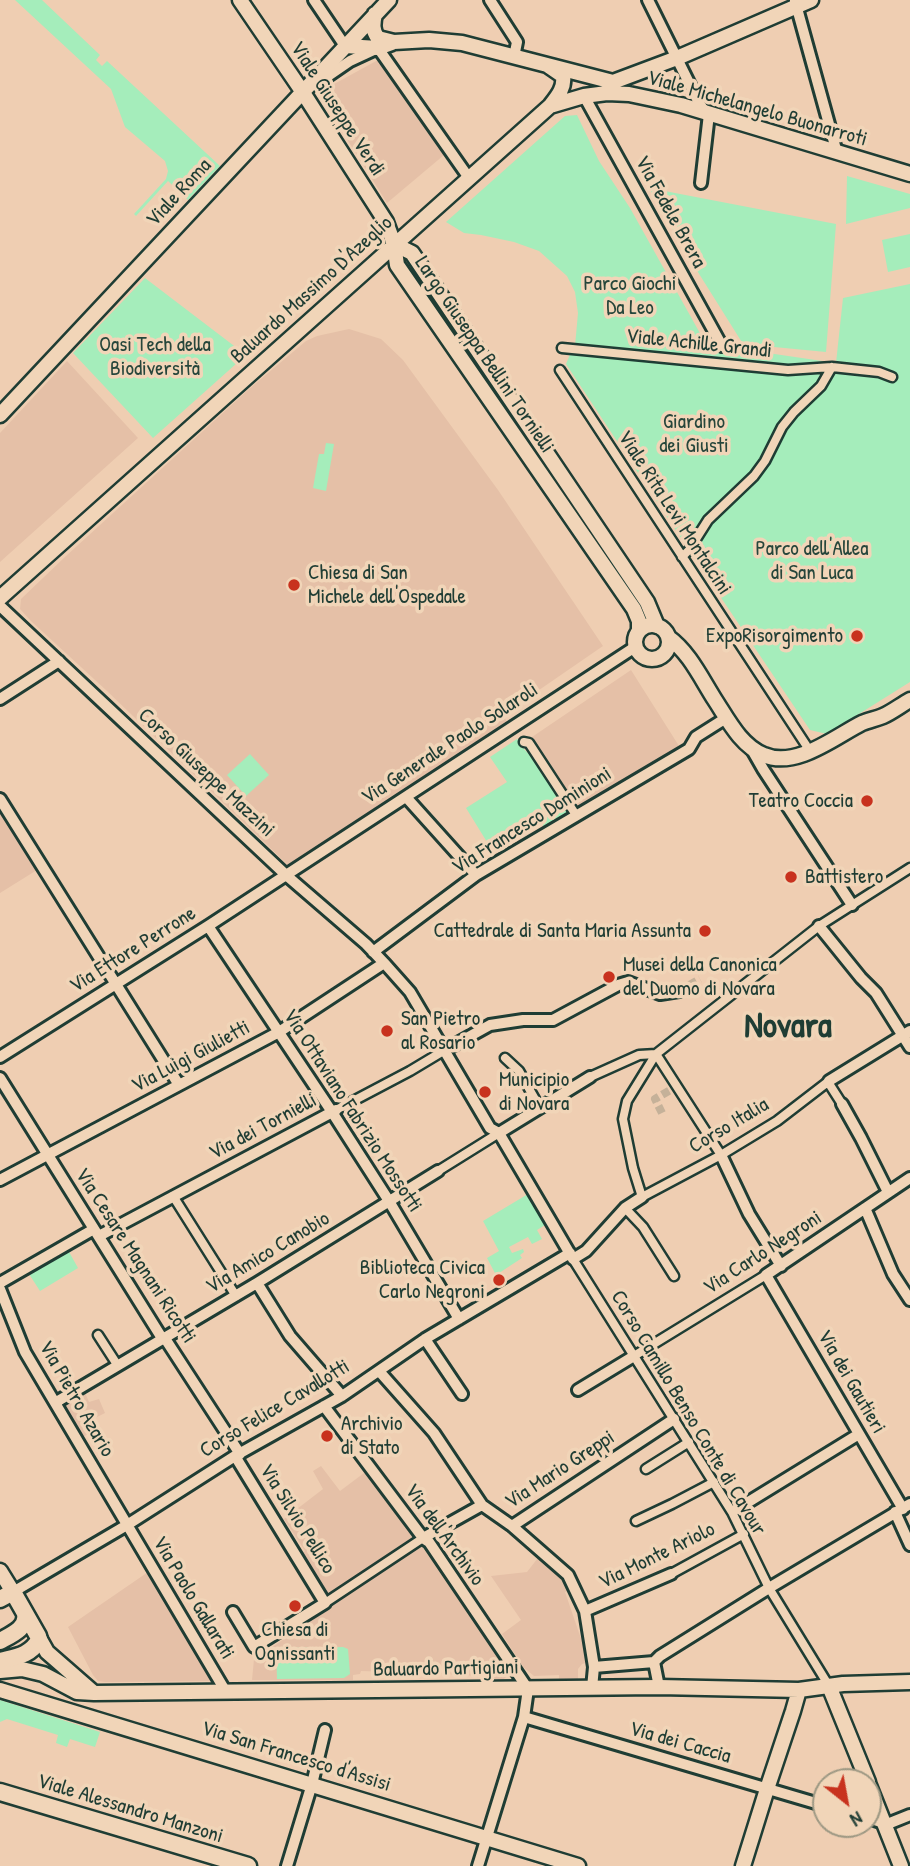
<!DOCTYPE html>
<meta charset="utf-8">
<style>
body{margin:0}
#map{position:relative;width:910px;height:1866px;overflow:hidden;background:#efceb2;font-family:"Patrick Hand",sans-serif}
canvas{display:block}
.north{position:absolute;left:812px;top:1768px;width:70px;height:70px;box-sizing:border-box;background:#f1d5b8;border:2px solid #9d9883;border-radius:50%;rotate:149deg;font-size:19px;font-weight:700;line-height:28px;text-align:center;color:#1f3d34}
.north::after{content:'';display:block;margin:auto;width:24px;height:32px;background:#c8321e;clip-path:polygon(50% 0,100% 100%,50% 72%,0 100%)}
</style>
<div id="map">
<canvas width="910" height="1866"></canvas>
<div class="north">N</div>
</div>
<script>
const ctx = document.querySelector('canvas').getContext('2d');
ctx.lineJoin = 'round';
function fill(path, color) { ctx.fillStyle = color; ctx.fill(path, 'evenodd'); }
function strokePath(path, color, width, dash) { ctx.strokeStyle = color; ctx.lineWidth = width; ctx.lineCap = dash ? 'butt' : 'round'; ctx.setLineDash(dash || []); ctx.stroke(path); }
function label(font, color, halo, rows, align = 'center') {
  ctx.font = font + ' "Patrick Hand",sans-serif'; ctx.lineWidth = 7; ctx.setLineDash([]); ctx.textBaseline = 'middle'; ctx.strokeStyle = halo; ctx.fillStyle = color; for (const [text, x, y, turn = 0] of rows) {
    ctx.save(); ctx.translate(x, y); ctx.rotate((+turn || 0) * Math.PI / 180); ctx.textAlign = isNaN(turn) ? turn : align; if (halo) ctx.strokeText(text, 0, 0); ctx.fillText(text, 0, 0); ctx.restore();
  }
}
fill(new Path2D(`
 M378,60l66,95 -57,48 -66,-105 4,-9z
 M349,329l32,10 22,21 95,130 105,156 -93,64 -2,-4 -7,5 6,11 -218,144 -182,-175 -76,-70 -11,-12 1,-10 45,-43 183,-167 57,-48 11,-5z
 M67,361l71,77 -138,124v-129z
 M631,670l48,76 -1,5 -99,59 -47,-73z
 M0,809l37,61 -37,23z
 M83,1388l6,14 10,-3 6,14 -10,5 4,9 -19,12 -20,-36z
 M321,1466l19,25 28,-21 52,66 -95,64 -26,-44 6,-5 -21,-32 39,-30 -10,-18z
 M420,1544l92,127 -9,9 -37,-5 -105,-4 -1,3 -7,1v5h-101l2,-21 57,-38 -2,-5z
 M541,1554l25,23 -3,6 5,8 -3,1 24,70 -7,2 -4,5v11h-19v-5l-25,1 -11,-9 -21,-33 19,-14 -30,-44 36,-4z
 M151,1570l65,111 -111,1 -7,-1 -5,-6 -25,-48z`), '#e5c0a7');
fill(new Path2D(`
 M15,0h27l58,55 -4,5 6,6 5,-5 113,105 -32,34 -20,-19 -32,35 -2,-2 32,-35 2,-8 -3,-10 -40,-34 -14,-38z
 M577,115l22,46 31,47 76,136 130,19 7,-65 67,-14v398l-83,52 -17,-4 -121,-180 -123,-186 5,-12 4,-6 3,-33 -3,-21 -8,-16 -28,-25 -25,-9 -33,-7 -17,-2 -18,-11 119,-106z
 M847,176l63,18v14l-64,16z
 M649,188l187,36 -10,128 -83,-8 -52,-83z
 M910,234v33l-22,5 -6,-32z
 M145,278l101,77 -93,83 -80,-85z
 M326,443l8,1 -8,47 -13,-3 6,-34h5z
 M517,739l6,4 1,6 7,7 37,56 -24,15 -9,-13 -48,28 -21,-34 41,-26 -17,-25z
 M250,754l19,21 -23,21 -19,-21z
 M528,1194l17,31 -8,5 5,9 -10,5 -4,-7 -19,10 3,6 11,-4 1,3 -4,3 2,3 -26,17 -9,-17 12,-7 -16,-30z
 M68,1250l10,18 -38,23 -11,-17z
 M343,1647l5,2 2,25 -6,4 -67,1 -1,-31z
 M0,1700l100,32 -5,15 -25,-8 -3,8 -11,-4 2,-8 -51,-16 -7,3z`), '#a5edbb');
strokePath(new Path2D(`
 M679,991l21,-12
 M662,1113l-7,-14 22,-13`), '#c5b199', 8, [8, 4]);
const pedestrian = new Path2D(`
 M562,348l226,22 44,-3 47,5 13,5
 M560,370l246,375
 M682,557l7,-7 19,-30 46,-44 11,-15 17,-34 12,-15 27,-26 11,-19
 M524,742l5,1 47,72
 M656,1054l65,101
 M505,1058l14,13 21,37
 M590,1077l49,-22 17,-1
 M829,1081l-52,40 -56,34 -79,42 -9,-29 -10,-49 4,-18 29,-47 163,-128 91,-58
 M828,1082l14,22
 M336,1110l74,-39 35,-21
 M438,1171l61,-38
 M173,1196l63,100
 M625,1208l18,19 31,49
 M573,1259l159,253 37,76 60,98
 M98,1335l20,31
 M634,1356l132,-81
 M646,1469l43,-27
 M636,1521l36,-17 42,-22
 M671,1574l73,-40
 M325,1603l98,-65`);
const minor = new Path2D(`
 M314,0l31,46
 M490,0l27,42 -3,15
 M648,0l51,103 7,10
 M795,1l42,152
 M318,83l32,-22 28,-13 91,130
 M584,96l138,250
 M701,183l8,-69
 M0,606l286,269 80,69 20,21 24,27 80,136 9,5 74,126 13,-8 39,-43 17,-11
 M0,699l59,-38
 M751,748l12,21 89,136
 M406,797l70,78
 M0,799l179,286
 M208,926l124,186 57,89 70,118
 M819,926l42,52 15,15 34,54
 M373,952l103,-77 213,-126 7,-12 30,-19
 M445,1050l45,-25 33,-5h30l65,-35 10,-3 32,12 19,-3
 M0,1057l208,-131 427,-279
 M0,1078l160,257 6,5 74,114
 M829,1081l81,-50
 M842,1104l19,34 27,54
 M499,1133l91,-56
 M721,1155l28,59 32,52
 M0,1180l279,-148 105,-69
 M865,1208l28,66 17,26
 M99,1236l237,-126
 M0,1283l94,-54
 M257,1283l33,53 52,60
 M0,1289l25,63 201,340
 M425,1339l37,55
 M379,1371l55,62 48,72
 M578,1390l56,-34
 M58,1401l199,-118 181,-112
 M324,1406l99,132 6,4 99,147 -4,28 -46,149
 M737,1509l122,-75
 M903,1509l-137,-234 144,-97
 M895,1512l15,33
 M512,1526l162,-107
 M423,1538l59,-33 30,21 56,49 17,36 9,56 -2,21
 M13,1592l114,-67 108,-69 107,-60 83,-57 145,-86
 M585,1611l86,-37
 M233,1612l21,35 71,-44 -90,-147
 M654,1662l5,25
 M594,1667l60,-5 6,-6 109,-68 141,-84
 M524,1717l302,89
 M868,1818l16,5
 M885,1825l25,-10
 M287,1866l25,-82 13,-54`);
const tertiary = new Path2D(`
 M240,0l62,91 84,131 8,22 3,21 237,344 5,12v10
 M375,14c-2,9 -3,17 3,24l16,4 35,-2 33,3 151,39 64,-24 134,-58
 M345,46l33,2 14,-5
 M550,106l34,-10 23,-3 22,1 52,11 229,69
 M394,244l18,9 235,349 10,24
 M0,415l389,-415
 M0,598l550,-492c7,-9 15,-18 13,-30l-16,-11
 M635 642a17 17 0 1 1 34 0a17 17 0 1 1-34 0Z
 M668,637c21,15 33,41 47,63 13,20 26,46 49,55 32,14 72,-19 98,-32 7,-3 14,-4 21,-7 9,-4 18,-11 27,-16
 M0,1571l13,21
 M38,1636l9,16 47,41
 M0,1671l22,-2 21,5 34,18 17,1 565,-6 140,3 44,-6 67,-2
 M829,1686l39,96
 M0,1690l578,176
 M868,1783l33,83
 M743,1866l24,-77 26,-78 6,-21`);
const secondary = new Path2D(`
 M0,1599l13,-7 25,44 1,4c-9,16 -24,17 -39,21
 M0,1641c11,-6 28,-13 25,-27
 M0,1792l248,74`);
strokePath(pedestrian, '#1f3d34', 13);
strokePath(minor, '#1f3d34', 16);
strokePath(tertiary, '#1f3d34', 19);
strokePath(secondary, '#1f3d34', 21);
strokePath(pedestrian, '#f1d5b8', 8);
strokePath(minor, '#f1d5b8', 10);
strokePath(tertiary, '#f1d5b8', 14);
strokePath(secondary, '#f1d5b8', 16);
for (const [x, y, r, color] of [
 [294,585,7,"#c8321e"],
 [857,636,7,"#c8321e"],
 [867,801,7,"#c8321e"],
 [791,877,7,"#c8321e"],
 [705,931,7,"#c8321e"],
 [609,977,7,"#c8321e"],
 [387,1031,7,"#c8321e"],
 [485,1092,7,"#c8321e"],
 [499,1280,7,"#c8321e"],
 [327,1436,7,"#c8321e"],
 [295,1606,7,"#c8321e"]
]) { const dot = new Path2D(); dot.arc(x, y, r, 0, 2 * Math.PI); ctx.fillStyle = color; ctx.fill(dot); strokePath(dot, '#f1d5b8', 2.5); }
label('21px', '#1f3d34', '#f1d5b8', [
 ["Viale Giuseppe Verdi",337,109,57],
 ["Viale Michelangelo Buonarroti",757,109,16],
 ["Viale Roma",179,193,-47],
 ["Via Fedele Brera",670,212,61],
 ["Baluardo Massimo D'Azeglio",312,290,-42],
 ["Viale Achille Grandi",699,344,6],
 ["Largo Giuseppa Bellini Tornielli",484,355,56],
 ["Viale Rita Levi Montalcini",674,513,57],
 ["Via Generale Paolo Solaroli",450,744,-33],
 ["Corso Giuseppe Mazzini",206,773,43],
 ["Via Francesco Dominioni",532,821,-32],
 ["Via Ettore Perrone",133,950,-32],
 ["Via Luigi Giulietti",191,1057,-28],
 ["Via Ottaviano Fabrizio Mossotti",352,1111,57],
 ["Corso Italia",729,1126,-31],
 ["Via dei Tornielli",263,1127,-28],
 ["Via Amico Canobio",268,1253,-31],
 ["Via Carlo Negroni",763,1253,-33],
 ["Via Cesare Magnani Ricotti",135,1256,57],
 ["Via dei Gautieri",851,1382,60],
 ["Via Pietro Azario",76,1399,60],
 ["Corso Felice Cavallotti",275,1409,-31],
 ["Corso Camillo Benso Conte di Cavour",688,1413,59],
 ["Via Mario Greppi",560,1470,-33],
 ["Via Silvio Pellico",297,1519,58],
 ["Via dell'Archivio",444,1535,54],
 ["Via Monte Ariolo",657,1556,-26],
 ["Via Paolo Gallarati",193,1598,59],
 ["Baluardo Partigiani",446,1669,-1],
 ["Via dei Caccia",680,1743,16],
 ["Via San Francesco d'Assisi",296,1757,17],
 ["Viale Alessandro Manzoni",130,1809,17]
]);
label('21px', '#26463b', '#f1d5b8', [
 ["Parco Giochi",630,284],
 ["Da Leo",630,308],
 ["Oasi Tech della",155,345],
 ["Biodiversità",155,369],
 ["Giardino",694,422],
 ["dei Giusti",694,446],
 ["Parco dell'Allea",812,549],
 ["di San Luca",812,573]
]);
label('21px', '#1f3d34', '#f1d5b8', [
 ["Chiesa di San",308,573],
 ["Michele dell'Ospedale",308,597],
 ["ExpoRisorgimento",843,636,"right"],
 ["Teatro Coccia",853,801,"right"],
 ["Battistero",805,877],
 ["Cattedrale di Santa Maria Assunta",691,931,"right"],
 ["Musei della Canonica",623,965],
 ["del Duomo di Novara",623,989],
 ["San Pietro",401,1019],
 ["al Rosario",401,1043],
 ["Municipio",499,1080],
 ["di Novara",499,1104],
 ["Biblioteca Civica",485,1268,"right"],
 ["Carlo Negroni",485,1292,"right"],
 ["Archivio",341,1424],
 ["di Stato",341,1448],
 ["Chiesa di",295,1630,"center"],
 ["Ognissanti",295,1654,"center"]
], 'left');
label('bold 35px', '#1f3d34', '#f1d5b8', [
 ["Novara",788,1028]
]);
</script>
